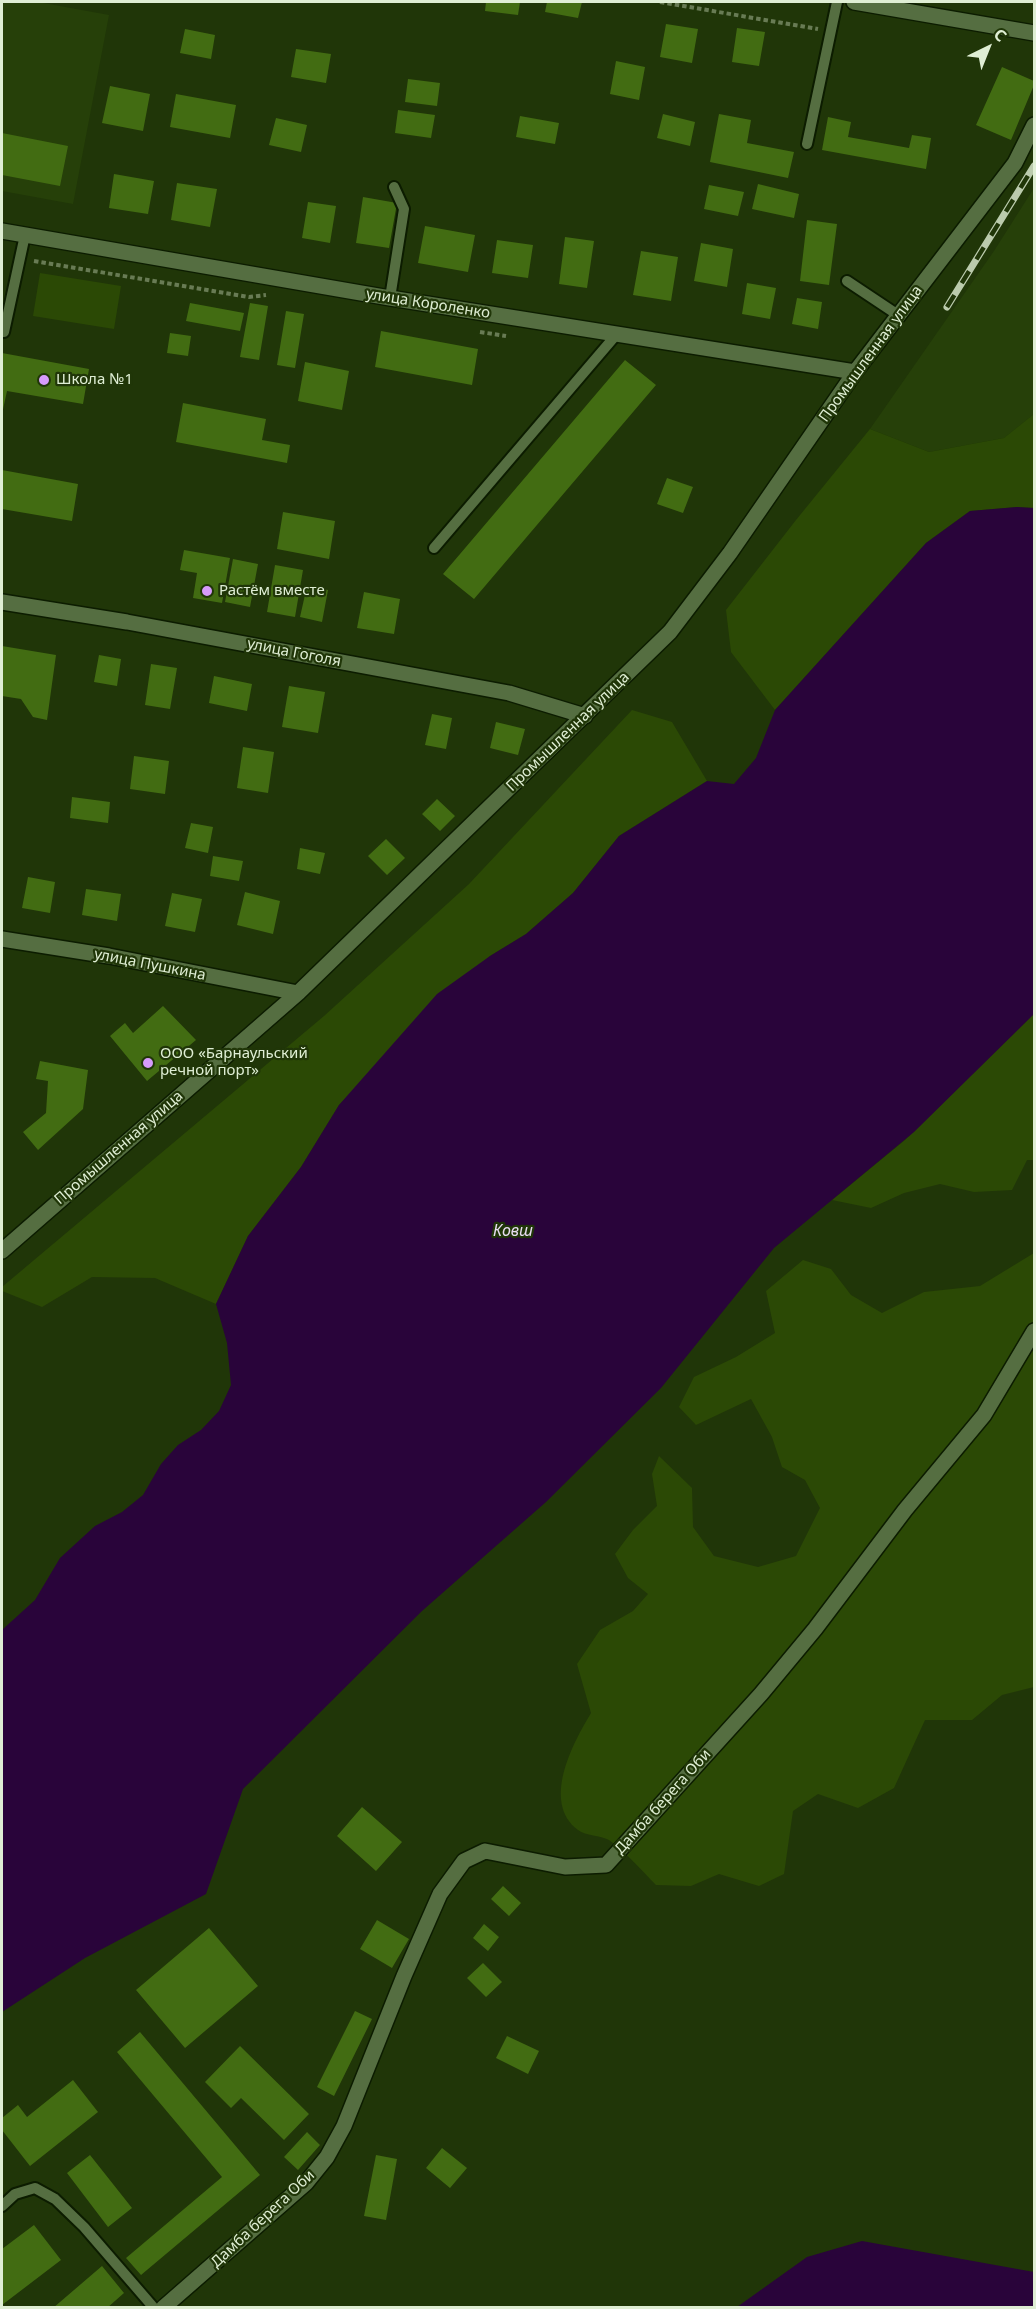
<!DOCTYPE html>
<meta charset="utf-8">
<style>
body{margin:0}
#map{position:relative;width:1036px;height:2309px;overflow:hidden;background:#203608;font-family:"Noto Sans",sans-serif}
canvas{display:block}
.frame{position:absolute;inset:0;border:3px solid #dfeed4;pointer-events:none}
.north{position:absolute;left:958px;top:18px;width:60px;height:60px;-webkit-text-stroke:4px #203608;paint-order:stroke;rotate:43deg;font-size:16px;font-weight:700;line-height:24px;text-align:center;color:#dfeed4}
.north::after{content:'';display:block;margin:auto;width:21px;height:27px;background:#dfeed4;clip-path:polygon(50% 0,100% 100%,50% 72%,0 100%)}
</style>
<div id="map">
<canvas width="1036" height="2309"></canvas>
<div class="frame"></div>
<div class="north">С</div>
</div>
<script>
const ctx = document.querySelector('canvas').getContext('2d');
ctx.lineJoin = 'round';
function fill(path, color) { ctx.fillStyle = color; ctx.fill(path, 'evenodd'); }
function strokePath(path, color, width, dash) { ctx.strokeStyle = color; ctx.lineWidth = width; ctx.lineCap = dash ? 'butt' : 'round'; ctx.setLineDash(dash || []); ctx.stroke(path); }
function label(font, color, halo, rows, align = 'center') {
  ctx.font = font + ' "Noto Sans",sans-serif'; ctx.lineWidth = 4.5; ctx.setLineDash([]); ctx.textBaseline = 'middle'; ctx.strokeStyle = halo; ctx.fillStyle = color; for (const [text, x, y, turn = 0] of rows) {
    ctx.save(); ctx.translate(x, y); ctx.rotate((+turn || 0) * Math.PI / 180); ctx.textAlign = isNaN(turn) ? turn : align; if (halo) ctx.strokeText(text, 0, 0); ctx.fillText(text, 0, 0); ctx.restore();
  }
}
fill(new Path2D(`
 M2,2h36l71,13 -36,189 -71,-13z
 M1034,188v226l-30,24 -75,14 -59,-23 124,-178z`), '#264009');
fill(new Path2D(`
 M40,273l81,13 -7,43 -81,-13z
 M1034,414v94l-17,-1 -47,4 -44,32 -151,167 -44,-58 -5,-42 70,-90 74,-91 59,23 75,-14z
 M632,710l40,12 35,59 -88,55 -46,57 -47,41 -36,22 -151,149 -38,62 -53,69 -32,68 -61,-26 -63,-1 -50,30 -40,-16v-4l322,-271 145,-132z
 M1034,1014v146h-7l-15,30 -38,2 -34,-8 -36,9 -33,15 -39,-8 73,-60z
 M1034,1253v434l-32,8 -30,25h-47l-31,68 -36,20 -40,-14 -25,17 -9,63 -25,12 -40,-12 -28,12 -35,-1c-14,-14 -31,-34 -47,-45 -9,-5 -23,-4 -31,-10 -37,-28 -5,-87 13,-117l-14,-49 23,-34 33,-19 15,-17 -20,-16 -13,-24 18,-24 24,-24 -5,-32 7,-18 33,32 1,39 21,29 44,11 38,-11 24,-48 -15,-28 -23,-13 -10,-30 -21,-38 -55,26 -17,-18 15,-30 42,-20 39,-24 -9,-42 37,-31 28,9 20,26 31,18 42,-21 56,-6z`), '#2b4905');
fill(new Path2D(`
 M1017,507l17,1v506l-120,118 -140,116 -113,140 -115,114 -124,109 -179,178 -37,105 -121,64 -83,54v-382l33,-30 25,-42 35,-32 27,-14 21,-17 18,-31 17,-19 23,-15 18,-19 12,-26 -4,-42 -11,-39 32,-68 53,-69 38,-62 98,-111 53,-38 36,-22 47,-41 46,-57 88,-55 27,3 22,-26 19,-48 151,-167 44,-32z
 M862,2241l172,31v35h-297l70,-50z`), '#29043a');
fill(new Path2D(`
 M486,2h34l-2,13 -33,-4z
 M547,2h35l-4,16 -33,-6z
 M666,24l32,5 -6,34 -32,-6z
 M737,28l28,4 -6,34 -27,-4z
 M185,29l30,6 -4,24 -31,-6z
 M296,49l35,5 -5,29 -35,-6z
 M616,61l29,6 -6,33 -29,-6z
 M1002,67l32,14v4l-23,55 -35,-15z
 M408,79l32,4 -3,23 -32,-4z
 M110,86l40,8 -7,37 -41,-8z
 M176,94l60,11 -6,33 -60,-11z
 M398,110l37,5 -4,23 -36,-5z
 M663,114l32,8 -5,24 -33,-8z
 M719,114l32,6 -4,23 47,9 -6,26 -78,-16z
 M520,116l39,7 -4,21 -39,-7z
 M828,117l23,5 -3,15 61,11 3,-13 19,3 -5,31 -104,-19z
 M276,118l31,7 -6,27 -32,-7z
 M2,133l66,13 -8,40 -58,-11z
 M114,174l40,7 -6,33 -39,-6z
 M177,183l40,6 -7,38 -39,-7z
 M758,184l41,10 -5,24 -42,-9z
 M709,185l35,7 -6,24 -34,-7z
 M363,197l34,6 -8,45 -33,-5z
 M308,202l28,4 -6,37 -28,-5z
 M807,220l30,4 -8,61 -29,-4z
 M425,226l50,9 -7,37 -50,-9z
 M565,237l29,4 -7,47 -28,-4z
 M497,240l36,5 -5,33 -36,-5z
 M701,243l32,6 -6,38 -33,-6z
 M641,251l37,6 -7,44 -38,-6z
 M747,283l29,5 -6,31 -28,-5z
 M797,298l25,4 -4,27 -26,-5z
 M190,303l54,10 -4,18 -54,-10z
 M250,303l18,3 -9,54 -19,-3z
 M286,311l18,3 -9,54 -18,-3z
 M381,331l97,18 -6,36 -97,-18z
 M170,333l21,3 -3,20 -21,-3z
 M2,353l87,16 -6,35 -76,-13 -5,23z
 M625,360l31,25 -182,214 -31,-25z
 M305,362l44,9 -7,39 -44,-9z
 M183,403l83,16 -4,21 28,5 -3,18 -111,-21z
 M2,470l76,14 -6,37 -70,-12z
 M667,478l26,9 -10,26 -26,-9z
 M283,512l52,9 -6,38 -52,-10z
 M184,550l46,8 -8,45 -29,-5 4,-25 -17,-3z
 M233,559l25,5 -8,43 -25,-5z
 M275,565l28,5 -8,47 -28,-5z
 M307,586l21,4 -6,32 -22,-5z
 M364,592l36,7 -6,35 -37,-6z
 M2,646l54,9 -9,65 -14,-3 -12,-18 -19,-3z
 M99,655l22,4 -4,27 -23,-4z
 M151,664l26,4 -7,41 -25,-4z
 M214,676l38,8 -5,27 -38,-8z
 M289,686l36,6 -7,41 -36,-6z
 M432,714l20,4 -6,31 -21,-4z
 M496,722l29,7 -7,26 -28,-7z
 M243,747l31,5 -6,41 -31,-5z
 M134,756l35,5 -4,33 -35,-5z
 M72,797l38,5 -2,21 -38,-5z
 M437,799l18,17 -15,15 -18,-17z
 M191,823l22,4 -5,26 -23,-5z
 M386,839l19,19 -18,17 -19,-19z
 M300,848l25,5 -5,21 -23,-5z
 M213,856l30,5 -4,20 -29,-5z
 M28,877l27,5 -5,31 -28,-5z
 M86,889l35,5 -4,27 -35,-6z
 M245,892l35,9 -7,33 -36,-9z
 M172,893l30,6 -7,33 -30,-6z
 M163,1006l33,34 -49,41 -37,-45 15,-13 8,10z
 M40,1061l48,9 -5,39 -45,41 -15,-18 23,-19 2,-32 -12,-2z
 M362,1807l40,35 -26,29 -39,-35z
 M503,1886l18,17 -12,13 -18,-17z
 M377,1920l32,19 -17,29 -32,-19z
 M484,1924l15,13 -11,14 -15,-13z
 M209,1928l49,58 -73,62 -49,-58z
 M483,1963l19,19 -16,15 -19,-19z
 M355,2011l17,8 -38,77 -17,-9z
 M140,2032l120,143 -119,100 -15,-17 96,-81 -105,-125z
 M507,2036l32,15 -11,23 -32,-16z
 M240,2046l69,68 -25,26 -43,-42 -10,10 -26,-26z
 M73,2080l25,32 -68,54 -28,-36v-12l16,-13 9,12z
 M307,2132l13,13 -22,25 -14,-13z
 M442,2148l25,20 -17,20 -24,-20z
 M90,2155l42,53 -24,19 -41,-54z
 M376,2155l21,4 -11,61 -22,-4z
 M34,2225l27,35 -59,45v-56z
 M102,2266l22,27 -17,15h-54z`), '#426c12');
const service = new Path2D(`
 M807,144l30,-142
 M847,281l51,34
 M390,298l14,-89 -10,-22
 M4,332l21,-97
 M434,548l182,-213
 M2,2206l13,-12 20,-6 20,11 29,28 70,81`);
const minor = new Path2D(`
 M854,2l180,31
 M2,231l388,67 465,74
 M2,602l125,20 382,71 76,23
 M2,939l107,17 189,37
 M2,1251l296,-258 372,-361 60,-79 125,-181 160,-209 19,-38
 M163,2308l143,-125 21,-26 17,-31 60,-150 36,-82 24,-33 21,-10 80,16 41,-2 155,-171 54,-65 90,-119 79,-95 50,-84`);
strokePath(service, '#0c1c00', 14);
strokePath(minor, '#0c1c00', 18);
strokePath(new Path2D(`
 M660,2l158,27
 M34,261l215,36 17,-2
 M480,332l26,4`), '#687b54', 4, [4.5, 3]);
strokePath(service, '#556e41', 10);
strokePath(minor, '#556e41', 15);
const rail = new Path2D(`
 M947,307l87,-141`);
strokePath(rail, '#bbcbad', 7);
strokePath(rail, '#203608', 4.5, [14]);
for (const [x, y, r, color] of [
 [44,380,6,"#d69bfa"],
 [207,591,6,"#d69bfa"],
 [148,1063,6,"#d69bfa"]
]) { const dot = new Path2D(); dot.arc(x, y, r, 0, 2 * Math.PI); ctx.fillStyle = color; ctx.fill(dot); strokePath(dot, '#203608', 2); }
label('15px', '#dfeed4', '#203608', [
 ["улица Короленко",428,304,9],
 ["Промышленная улица",871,354,-54],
 ["улица Гоголя",294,653,11],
 ["Промышленная улица",568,732,-44],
 ["улица Пушкина",150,965,11],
 ["Промышленная улица",119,1148,-41],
 ["Дамба берега Оби",663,1802,-48],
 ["Дамба берега Оби",263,2219,-43]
]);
label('15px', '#dfeed4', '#203608', [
 ["Школа №1",56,380],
 ["Растём вместе",219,591],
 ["ООО «Барнаульский",160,1054],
 ["речной порт»",160,1071]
], 'left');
label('italic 16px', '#e9ddf2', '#203608', [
 ["Ковш",513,1231]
]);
</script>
